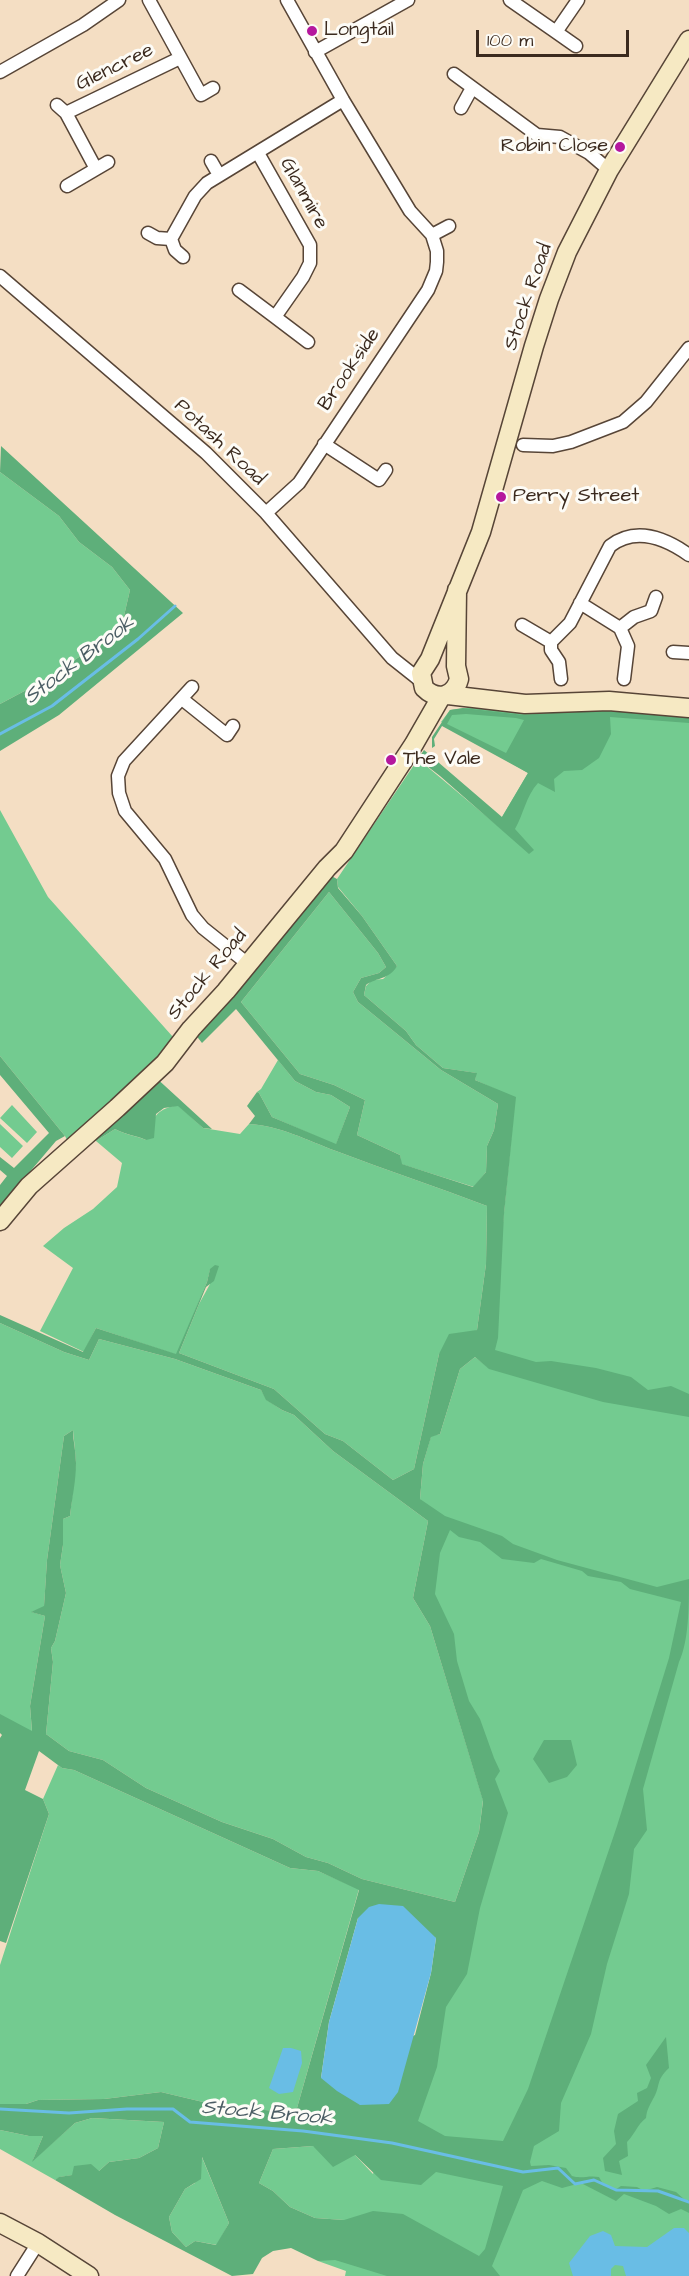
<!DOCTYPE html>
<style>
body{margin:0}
#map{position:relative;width:689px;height:2276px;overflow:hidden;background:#f4dec3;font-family:"Architects Daughter",sans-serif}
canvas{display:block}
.scale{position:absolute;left:476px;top:30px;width:153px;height:27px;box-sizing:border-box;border:3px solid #3b2a1e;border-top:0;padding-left:8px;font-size:18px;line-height:21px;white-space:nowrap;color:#3b2a1e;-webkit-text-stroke:4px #fdfcf7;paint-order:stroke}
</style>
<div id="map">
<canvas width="689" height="2276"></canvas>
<div class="scale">100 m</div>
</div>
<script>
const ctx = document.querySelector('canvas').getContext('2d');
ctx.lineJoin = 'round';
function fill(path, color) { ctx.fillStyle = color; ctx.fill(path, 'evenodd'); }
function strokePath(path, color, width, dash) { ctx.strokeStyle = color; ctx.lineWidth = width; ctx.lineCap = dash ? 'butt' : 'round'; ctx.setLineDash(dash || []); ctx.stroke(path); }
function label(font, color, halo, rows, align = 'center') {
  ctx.font = font + ' "Architects Daughter",sans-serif'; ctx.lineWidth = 6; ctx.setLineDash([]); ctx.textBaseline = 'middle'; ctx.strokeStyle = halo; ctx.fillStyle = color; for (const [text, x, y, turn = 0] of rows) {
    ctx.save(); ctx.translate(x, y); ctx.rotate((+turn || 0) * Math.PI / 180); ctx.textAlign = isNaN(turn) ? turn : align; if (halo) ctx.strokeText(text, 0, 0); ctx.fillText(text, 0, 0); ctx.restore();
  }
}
fill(new Path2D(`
 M0,472l59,44 20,26 33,25 18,23 -10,43 -31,17 -40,28 -49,26z
 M483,706l206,9v1561h-344l1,-5 -28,-10 42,-36 -16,-5 -29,-2 -25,-11 -17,-16 -14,-8 14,-34 40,-3 42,9 18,19 123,-364 -67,-219 8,-50 -17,-42 3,-35 8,-28 9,-2 20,-65 15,-12 14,11 26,-270 -40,-18 1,-7 -33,-5 -27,-23 -10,-14 -42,-36 2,-9 6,-6 11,-1 14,-13 -35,-50 -24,-29 -1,-8 81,-120 86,72 -2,-14 26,-44 -87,-51 9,-12z
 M0,810l48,87 125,140 -8,26 -94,85 -6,-12 -65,-80z
 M329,892l49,61 8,14 -7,6 -18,5 -8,14 5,10 83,68 57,34 -4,26 -7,16 -1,26 -12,15 -73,-23 -1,-9 -43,-20 8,-35 -31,-15 -34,-11 -59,-72z
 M278,1060l17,21 21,11 15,3 19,12 -14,38 -64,-28 -13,-24 -2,-1 4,-3z
 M12,1105l25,27 -10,11 -27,-25z
 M178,1105l25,23 37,6 9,-10c32,2 57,16 87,27 50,19 101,36 151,55l-1,58 -9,66 -38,24 -25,115 -21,11 -50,-39 -18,-7 -51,-45 -95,-36 20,-49 11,-20v-14l-3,12 -30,73 -81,-27 -12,24 -44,-21 33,-63 -30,-22 21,-18 29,-19 24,-22 5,-24 -26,-22 19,-12c11,6 19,6 31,11 8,-22 7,-30 32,-35z
 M0,1124l23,22 -11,12 -12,-11z
 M0,1323l64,29 25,8 10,-21 76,20 86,31 6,10 15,10 12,5 39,36 95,70 -15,77 17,28 53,174 -4,32 -24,70 -93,-23 -34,-16 -22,-6 -33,-18 -51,-17 -76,-34 -43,-28 -34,-9 -23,-17 7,-72 -2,-14 4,-7 11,-48 -6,-28 3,-20v-26l7,-3 6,-55 -3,-31 -9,6 -17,124 -3,47 -12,5 13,4 -15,90 2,26 -32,-17z
 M58,1765l4,3 12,2 216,98 28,3 41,18 -62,219 -19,3 -54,-4 -63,-15 -57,7 -66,1 -12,4h-26v-139l49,-151 -6,-15z
 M92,2118l72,4 -6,26 -19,10 -30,4 -10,9 -39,6 -5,3 -55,-31v-19l29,6h14l-10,24 42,-37z
 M201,2155l28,68 -12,22 -22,-4 -9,6 -14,-15 -3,-15 16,-28 10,-6z`), '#73cb90');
fill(new Path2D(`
 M1,446l182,167 -124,102 -59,36v-47l49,-26 40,-28 31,-17 10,-43 -18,-23 -33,-25 -20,-26 -59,-44z
 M463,708l61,7 84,-6 81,6v8l-79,-6 1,17 -12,24 -17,12 -18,1 -10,8 1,13 -17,-9c-12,13 -14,30 -23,46l19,21 -5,4 -89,-78 -22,-17 6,-9 78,67 26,-44 -86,-47 -8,13 1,7 -3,2v-11l18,-27zM466,714l50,4 8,2 -18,33 -59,-29 5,-9z
 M324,872l13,7 1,9 24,28 35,50c-8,14 -20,11 -31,19l-2,10 42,36 10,14 27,23 34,5 -2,7 41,17 -12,117 -6,124 -3,12 41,12 15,-1 45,7 35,9 17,13 23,-4 18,8v23l-86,-15 -114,-33 -14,-12 -15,12 -20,65 -9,3 -8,27 -3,35 25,17 57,20 11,8 44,16 100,27 32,-8c0,26 0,62 -10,83l-36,127 4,41 -13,19 -5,45 -22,70 -16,70 -30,69 -2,28 -25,15 -4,16 1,4 18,-1 17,3 6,8c9,3 17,-1 27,1l4,7 12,6 6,-4 16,1 7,4 13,-4 19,5 10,9 3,-1v13l-8,-4 -12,5 -13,-8 -32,-12 -8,7 -35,-18 -19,5 -20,-7 -19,9 -31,76 8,10h-113l-52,-16 -17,1 -27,-13 -18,3 -11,7 -9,16 -21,2 -117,-61 -60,-35 4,-3 13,-2 2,-9 17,-2 8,7 10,-9 30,-4 19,-10 6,-26 -72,-4 -17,5 -43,39 11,-26h-14l-29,-6v-26h26l12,-4 66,-1 57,-7 63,15 54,4 19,-3 62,-218 -41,-19 -28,-3 -216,-98 -12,-2 -23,-17 -14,39 18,9 6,15 -43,129 -6,-2v-203l2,-3 -2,-2v-19l32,17 -2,-25 15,-90 -14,-4 13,-6 3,-46 17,-124 9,-6c0,11 3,22 3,33 0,18 -4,35 -6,53l-7,3v26l-3,20 6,28 -11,48 -4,7 2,14 -7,72 23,17 34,9 43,28 76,34 51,17 33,18 22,6 34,16 93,23 24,-70 4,-31 -53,-175 -17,-28 15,-77 -95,-70 -39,-36 -12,-5 -16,-10 -5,-10 -86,-31 -76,-20 -10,21 -25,-8 -64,-29v-8l83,37 13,-24 80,26 31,-72 3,-13 5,-4 4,1 -5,15 -8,6 -7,17 -20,49 95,36 51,45 18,7 50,39 21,-11 25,-115 10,-20 28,-4 9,-66 1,-58c-50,-19 -101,-36 -151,-55 -30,-11 -55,-25 -87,-27l6,-8 -8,-10 10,-14 2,1 13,24 64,27 14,-37 -19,-12 -15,-3 -21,-11 -59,-72 -34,34 -11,-14zM329,892l49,61 8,14 -7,6 -18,5 -8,14 5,10 83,68 57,34 -4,26 -7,16 -1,26 -13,15 -71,-23 -2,-9 -43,-20 8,-35 -31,-15 -34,-11 -59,-72zM450,1530l9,7 21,5 22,17 32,4 7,-4 41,12 6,5 33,6 9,7 51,13 -12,56 -52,168 -89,263 -25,52 -58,-5 -27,-15 19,-54 9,-60 21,-33 13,-66 28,-95 -13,-34 5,-8 -6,-13 -14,-39 -11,-18 -12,-40 -3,-27 -19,-40 5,-41zM358,1918l78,20 -5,35 -16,62 -94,43 8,-56zM313,2146l20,21 22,-12 26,25 40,5 15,-13 67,14 -18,63 -6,7 -76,-42 -30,-3 -29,9 -29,-2 -25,-11 -17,-16 -14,-8 14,-34zM202,2157l27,66 -13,22 -21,-4 -9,6 -14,-15 -3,-15 16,-28 16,-10z
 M0,1056l65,80 -9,5 -56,66v-22l7,-9 -7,-6v-13l14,11 35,-35 -49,-58z
 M153,1075l59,54 -9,-1 -25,-22 -14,2 -8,6 -2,24 -8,2c-11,-5 -20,-5 -31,-11l-19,12 -9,-7z
 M544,1740h27l6,25 -10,12 -18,6 -16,-24z
 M666,2037l3,31c-14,13 -8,18 -16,31 -4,8 -6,10 -7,19 -9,7 -11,16 -19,24l1,14 -9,5 3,14 -17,-4 -2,-13 13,-14 -2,-13 4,-17 20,-13 -1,-8 10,-5 4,-10 -5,-13z`), '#5eaf7a');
fill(new Path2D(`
 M379,1904l24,2 33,32 -5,35 -33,119 -9,12 -29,1 -23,-14 -16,-13 8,-56 29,-104 11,-11z
 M283,2048h8l10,3 1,12 -9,29 -14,2 -10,-6z
 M674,2228h10l5,5v43h-63l-3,-10 -8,-1 -4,4v7h-38l-4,-13 21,-27 13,-5 8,4 4,11 32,1z`), '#69bde5');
strokePath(new Path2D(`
 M0,734l52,-28 86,-67 37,-33
 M0,2109l69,4 58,-4h46l17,13 113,9 89,12 131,29 35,-4 17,16 19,-4 22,10 42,1 31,11`), '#69bde5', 3);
const street = new Path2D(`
 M149,0l52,95 12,-7
 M510,0l46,32 22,-32
 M556,32l20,14
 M315,52l93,-52
 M0,72l83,-47 36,-25
 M454,74l83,61 23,2 29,16 20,17
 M57,105l9,8 30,56 12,-7
 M461,108l11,-20
 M66,113l114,-55
 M258,153l52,92v18l-7,14 -28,40 33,25
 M211,161l8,14
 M67,186l29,-17
 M148,233l9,5 14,1 24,-43 12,-13 136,-83
 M432,235l17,-9
 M171,239l4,11 8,7
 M0,276l206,177 60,60 126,145 29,23
 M239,290l36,27
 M324,444l55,36 7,-10
 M523,445l30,1 18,-4 52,-20 23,-20 43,-54
 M266,513l33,-30 129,-193 8,-19 1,-9v-11l-5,-16 -22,-24 -67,-111 -56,-100
 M580,603l40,25 8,18 -4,33
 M522,625l29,17
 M620,628l14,-11 17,-6 5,-14
 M673,652l16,1
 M561,679l-2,-17 -8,-12v-8l19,-19 40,-77c26,-20 55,-8 79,9
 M192,687l-68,74 -6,15 1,17 6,18 40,48 27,56 11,13 45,36
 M182,699l45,36 6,-9
 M17,2276l21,-33`);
const secondary = new Path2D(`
 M457,590l-1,76 3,13c-5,18 -22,22 -35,9l-3,-15 9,-14 51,-127 53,-186 15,-47 18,-47 42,-82 80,-130
 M448,695l77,9 84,-3 80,7
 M0,1221l29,-35 88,-78 48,-45 26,-34 35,-38 101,-123 17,-17 70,-107 27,-47
 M0,2223l38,20 51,33`);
strokePath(street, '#574537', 15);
strokePath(secondary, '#574537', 21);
strokePath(street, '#fff', 12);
strokePath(secondary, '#f6e9c3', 18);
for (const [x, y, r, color] of [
 [312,31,6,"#b5179e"],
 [620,147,6,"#b5179e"],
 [501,497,6,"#b5179e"],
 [391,760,6,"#b5179e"]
]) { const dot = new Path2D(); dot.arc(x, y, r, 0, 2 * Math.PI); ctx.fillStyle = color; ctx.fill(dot); strokePath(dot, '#fdfcf7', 2); }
label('20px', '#3b2a1e', '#fdfcf7', [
 ["Longtail",324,31],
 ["Robin Close",608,147,"right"],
 ["Perry Street",513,497],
 ["The Vale",403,760]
], 'left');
label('20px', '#3b2a1e', '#fdfcf7', [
 ["Glencree",115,68,-26],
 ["Glanmire",303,194,61],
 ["Stock Road",529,297,-71],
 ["Brookside",350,370,-56],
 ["Potash Road",219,443,43],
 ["Stock Road",208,975,-50]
]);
label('italic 21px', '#4b5d64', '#fdfcf7', [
 ["Stock Brook",80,661,-37],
 ["Stock Brook",267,2114,5]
]);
</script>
